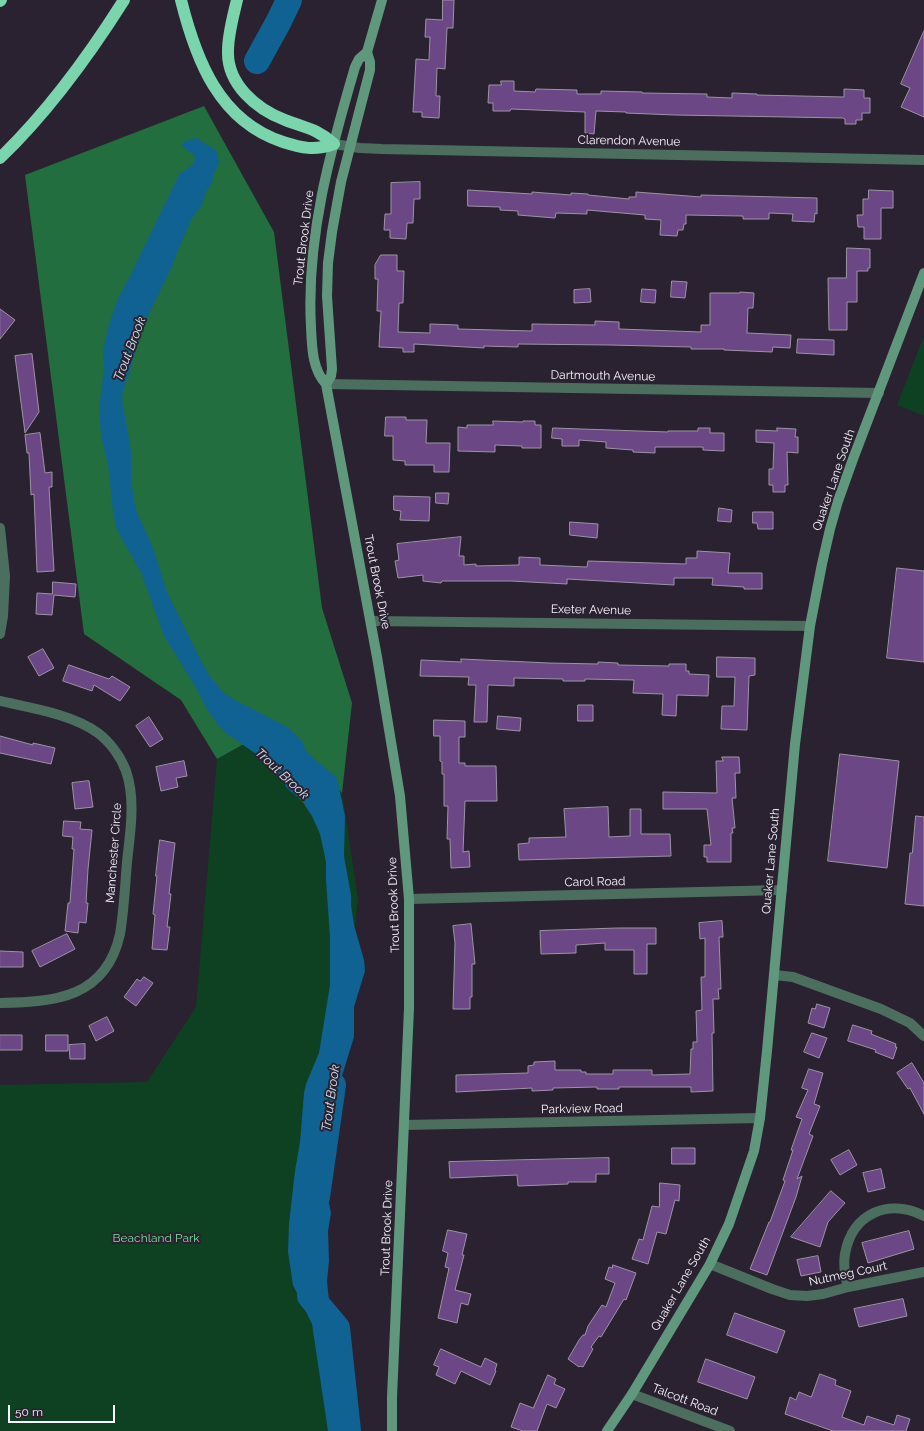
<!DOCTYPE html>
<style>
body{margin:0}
#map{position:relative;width:924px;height:1431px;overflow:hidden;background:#2a2230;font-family:Raleway,sans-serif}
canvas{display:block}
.scale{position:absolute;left:8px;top:1405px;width:107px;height:18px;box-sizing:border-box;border:2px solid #f7f2fc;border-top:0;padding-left:5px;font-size:12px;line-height:14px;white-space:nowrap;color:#f7f2fc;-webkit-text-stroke:3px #2a2230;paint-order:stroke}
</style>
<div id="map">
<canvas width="924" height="1431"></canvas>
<div class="scale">50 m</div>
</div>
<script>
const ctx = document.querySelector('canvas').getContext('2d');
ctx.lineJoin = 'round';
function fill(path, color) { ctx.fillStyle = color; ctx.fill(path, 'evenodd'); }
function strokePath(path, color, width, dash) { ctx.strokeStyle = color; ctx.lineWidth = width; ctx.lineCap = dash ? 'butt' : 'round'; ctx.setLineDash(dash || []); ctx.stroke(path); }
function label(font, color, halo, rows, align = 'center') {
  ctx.font = font + ' Raleway,sans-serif'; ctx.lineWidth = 4; ctx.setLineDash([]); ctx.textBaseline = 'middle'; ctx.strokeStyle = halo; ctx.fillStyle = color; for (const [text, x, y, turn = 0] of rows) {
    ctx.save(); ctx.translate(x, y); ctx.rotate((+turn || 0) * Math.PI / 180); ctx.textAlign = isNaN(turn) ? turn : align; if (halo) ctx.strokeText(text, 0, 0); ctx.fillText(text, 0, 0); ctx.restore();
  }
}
fill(new Path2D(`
 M924,336v80l-27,-11z
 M269,730l50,35 23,28 16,106 -31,281 -23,106 35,43 11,102h-350v-346l147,-3 49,-75 21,-248z`), '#0e4121');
fill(new Path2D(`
 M204,106l70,126 48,376 30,95 -10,90 -23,-28 -50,-35 -52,29 -36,-59 -97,-66 -59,-459z`), '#236e3e');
fill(new Path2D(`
 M196,138l21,13 2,12 -6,12 -1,9 -6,7 -4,14 -10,13 -14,32 -7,19 -23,47 -11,28 -7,28 -7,18 -1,10 9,51v30l3,19 2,10 17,38 14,44 34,69 10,17 13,15 9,6 54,28 15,14 4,10 7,7 24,20 8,38 -1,40 7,39v10l3,20 10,35 1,11 -11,36v30l-26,84 -6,28v10l2,19 7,35 -3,18 1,30 -2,20 2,20 8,48 7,29 6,53h-22l-16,-107 -19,-39 -5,-33 1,-28 6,-53 5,-29 4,-49 2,-9 13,-31 11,-68v-48l-4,-57v-18l-6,-28 -8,-18 -10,-15 -14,-12 -18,-23 -14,-12 -30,-21 -7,-7 -11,-15 -13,-25 -31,-50 -23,-63 -24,-43 -4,-18 -5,-47 -7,-28 -2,-29 5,-39 -1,-19 6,-26 10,-28 11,-20 49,-101c6,-7 16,-7 16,-19l-12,-9 -1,-2 3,-4z`), '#106292');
strokePath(new Path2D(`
 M257,61l22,-40 10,-21
 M317,1197l16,-112
 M310,1296l27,32 11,103`), '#106292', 26);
const building = new Path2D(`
 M443,0h11l-1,28h-6l-2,41 -8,-1 -1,28h4l-1,22 -17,-1v-5h-9l3,-53 13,1 1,-23h-5l1,-18 16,1z
 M924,31v86l-23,-10 9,-19 -9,-4z
 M501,81h13v10l21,1 1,-3 41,1v4h24v-3l41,1v1l65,1v3l25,1v-5l25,1v1l87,2v-8l20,1v8h6v15h-8v7h-6v4h-11v-5l-2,-1 -168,-3 -49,-2v-1l-30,-1 -2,23 -9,-1v-21l-74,-3 -1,2h-17v-8h-5l1,-18h12z
 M420,182v17h-6l-1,24h-6l-1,16 -16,-1v-8h-6l1,-16h6v-31z
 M468,190l64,4v-2l39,3v-2l17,1v1l41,4v-2h7v-5l65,5v-2l116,3v16l-2,-1 -1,9 -22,-1 1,-7 -24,-1v6h-26v-3l-57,-1v9h-2l-1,6h-5l-1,6 -17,-1 1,-15 -16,-1v-4l-58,-5v4l-31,-1 -1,5 -37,-3v-4l-18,-1v-3l-32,-1z
 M869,190l24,1v17h-12v31h-17v-12h-6l-1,-12h6v-16h5z
 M847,248l23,1v19h-2v3h-11v31h-10v28h-18l-1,-52h18z
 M381,255h16v16h7l-1,32h-4l-1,29 32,1v-9l28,1v4l74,2v-7l63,1v-4l24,1v7l82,3v-7h9v-32h30v-1l14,1 -1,15h-5l-1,25 44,2 -1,13 -17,-1 -1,5 -48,-2v-1h-33v-2l-81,-2 -92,-1v3l-34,-1v2l-70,-4v8h-11v-4l-24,-1 2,-36h-4l1,-32h-3v-14z
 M672,281l15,1 -2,16 -14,-1z
 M590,289l1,13 -17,1v-13z
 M642,289l14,1 -1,13 -14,-1z
 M0,309l15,11 -15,19z
 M798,339l36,1v15l-37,-2z
 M32,354l7,58 -14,21 -10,-77z
 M386,417h20v3h21l-1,23h24l-1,29h-15v-7h-29v-4l-12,-1v-24h-8z
 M493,421l30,1v-1h12v4h6v23h-19v-2l-27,-1v7l-37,-1v-24l9,1v-3h26z
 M553,428l115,4v-1h30v-3h12v5h14v18l-21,-1v-3h-48v6l-22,-1v-2l-27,-2v-6l-27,-2v6h-17v-7l-10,-1z
 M777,428l19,1 -1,8h3v16l-11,-1 1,33h-3v7h-12v-7h-4v-16h4l1,-26 -18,-1v-12l21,1z
 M40,433l5,40 7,-1v15h-3l5,84 -17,1 -3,-78 -3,1 -2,-42h-2l-2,-18z
 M436,493h13l-1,11 -12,-1z
 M394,496l36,1 -1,24 -29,-1 1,-9 -7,-1z
 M719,508l13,2 -1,12 -13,-1z
 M753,512h20v17h-15l-1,-6h-4z
 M570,522l28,2 -1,14 -27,-3z
 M461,537l-2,19h5v9l12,-1v2l43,-1v-8l21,1v7l47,2 1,-6 98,3v-6h11v-7l33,2 -2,20h34v16h-18v-2l-32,-2 1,-7h-39v7l-107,-6v5l-56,-3h-69l-1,2 -18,-2v-6l-25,3 -3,-17 4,-1 -2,-16z
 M897,568l27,3v91l-37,-4z
 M53,582l23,2 -1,13 -21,-2 -2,20 -16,-1 1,-21 15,1z
 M43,649l11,19 -15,8 -11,-19z
 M717,657l38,1v17l-6,1 -2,54 -26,-1 1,-23h12l1,-29h-18z
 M461,659l88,4 49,1v-2l20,1v2l51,1v-2h17v7h3v3l20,1 -1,21 -31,-1 -1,21 -14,-1 1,-21 -30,-1 1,-13 -49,-1v2h-22v-2l-49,-1v8l-26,-1 -1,37h-13l2,-37h-8l1,-8 -49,-1 1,-16 40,2z
 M69,665l40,14 3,-3 18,11 -10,14 -26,-16 -2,6 -29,-10z
 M578,705h15v16h-15z
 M498,716l23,2 -1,13 -23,-2z
 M149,717l14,22 -13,8 -14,-21z
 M434,720l31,1v16h-6v26h6v3h31l1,35h-32l-2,51 6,-1 1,16 -19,1 -1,-29h-3l1,-33h-4v-32h-2v-12l-2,-1v-25h-6z
 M0,736l33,9v-2l22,5 -4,16 -51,-11z
 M840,754l59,7 -12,107 -59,-7z
 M722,757h17l1,16h-5l1,25h-4l3,30h-3l1,5h-2v29h-24v-5h-3v-12h7l-4,-36h-44v-17l54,1 -1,-32h7z
 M184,761l3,15 -11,2 2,9 -17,4 -5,-24z
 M89,781l4,26 -18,2 -3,-26z
 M608,807l1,30 21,-1v-27h11v25h29l1,22 -152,4 -1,-16 11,-1v-5l37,-1 -2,-28z
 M916,816l8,1v89l-19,-2 5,-51h2z
 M64,821l17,1 -1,7 12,1 -4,39 -2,34h2l-2,20 -7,-1 -1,11 -13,-2 3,-28h2l4,-54h-2l1,-12 -10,-1z
 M160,840l15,3 -6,51h2l-4,33h3l-3,23 -15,-1 3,-34 -2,-1 4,-38h-1z
 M722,921l1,16h-4l2,52h-3l1,10h-6l1,34h-2l1,58 -22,1v-5h-72v2h-22v-2l-44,1v2l-21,1v-3l-76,4v-17l72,-2v-7l6,-1v-3l21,-1v9h26v2h5v2h27v-4h39v5l38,-1 1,-25h2v-7h4l-1,-31 6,-1 -1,-33h4v-39l-5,1 -1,-16z
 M471,924l4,40h-3v33h-2v12h-17l2,-66 -2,-17z
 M618,928h38v16h-9v30h-13v-24h-29v-7l-29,2v8l-35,1 -1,-23z
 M67,934l8,15 -35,18 -8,-16z
 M0,951l23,1v15h-23z
 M144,977l9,6 -17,23 -12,-9 13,-18 3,2z
 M817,1004l13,4 -6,20 -16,-5 4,-15 3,1z
 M107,1017l7,14 -18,10 -7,-15z
 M853,1025l19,6 -1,3 25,10 -1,3h2l-4,12 -18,-7 1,-2 -28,-9z
 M812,1033l15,5 -8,20 -15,-6z
 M0,1035h22v15h-22z
 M46,1035h22v16h-22z
 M85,1044v15h-15l-1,-14z
 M912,1063l12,20v31l-14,-26 -2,1 -11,-16z
 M809,1069l14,4 -9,31 6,2 -11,28 4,2 -16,43 5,-3 -6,21 -29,78 -17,-6 19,-47h1l15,-41 -2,-1 10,-30h-2l11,-31 -6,-2 12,-27 -6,-2z
 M672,1148h23v16h-23z
 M849,1150l8,15 -17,10 -9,-15z
 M609,1158v16h-13v8h-28v2l-50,2 -1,-11 -67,3 -1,-16z
 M881,1169l4,19 -17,4 -5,-19z
 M660,1183l20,2 -1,16 -4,-1 -9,34 -9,-2 -9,32 -16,-5 7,-20 4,1 9,-34 7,1z
 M831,1191l14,12 -17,19 -8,25 -29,-10z
 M448,1230l19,4 -5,21h2l-9,35 16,4 -3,11 -7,-2 -4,20 -19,-5 11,-50 -4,-1 3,-14 -5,-2z
 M909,1231l5,18 -46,14 -6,-20z
 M818,1256l3,16 -20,4 -4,-16z
 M613,1265l23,8 -10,27 -2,-1 -23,38 -2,-1 -8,11 2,2 -10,18 -3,-1 -1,1 -11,-8 11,-19 4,-5h2l3,-9 14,-21 4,2 9,-24 -10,-4 4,-12 3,1z
 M903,1299l4,17 -48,11 -5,-18z
 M735,1313l50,18 -8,22 -50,-18z
 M441,1349l40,18 4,-9 12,6 -2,6 1,1 -6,14 -29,-14 -6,13 -19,-9 3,-8 -5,-2z
 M706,1359l49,18 -8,22 -49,-17z
 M820,1374l16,6 -1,5 16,6 -9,26 22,8 3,-9 27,9 3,-10 13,4 -4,12h-73l-48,-17 5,-17 6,3 3,-8 12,5z
 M548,1375l8,4 -2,5 11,5 -9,19 -9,-4 -10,27h-14l-12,-4 9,-24 13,5z`);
fill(building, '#6b4785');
strokePath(building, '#9d93a5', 1);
strokePath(new Path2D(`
 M334,144l26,4 22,1 542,11
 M326,384l553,9
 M0,528l5,48 -2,40 -3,18
 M371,621l439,5
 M0,701c31,7 72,13 98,32 12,9 23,24 28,38 10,29 4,62 1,91 -2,24 -3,48 -7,72 -14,64 -65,68 -120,69
 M409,899l373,-9
 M775,975l18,2 88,32 29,14 14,13
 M404,1125l356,-7
 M710,1264l62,25 18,6 17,1 16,-2 25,-7 76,-15
 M848,1287c-3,-11 -5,-22 -3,-33 7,-41 44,-56 79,-38`), '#4c6e5e', 10);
strokePath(new Path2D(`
 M632,1394l98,37`), '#4c6e5e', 10);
strokePath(new Path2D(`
 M382,0l-15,52 -8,7 -4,8c-25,85 -49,171 -44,260 1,20 1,42 15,57l51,273 23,139 9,103v109l-17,389v34
 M326,384l5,-8 1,-7 -5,-73 1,-33 4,-31 9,-50 29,-112v-8l-3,-10
 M607,1431l25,-37 78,-130 19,-40 25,-73 6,-33 7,-67 28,-307 15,-118 12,-62 8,-35 8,-28 15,-42 71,-186`), '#5f987d', 10);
strokePath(new Path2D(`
 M181,0c15,60 38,121 102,142 19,6 31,9 51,2 -18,-16 -29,-16 -49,-24 -29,-11 -58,-36 -57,-69 0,-17 5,-34 9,-51
 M0,1l1,-1
 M0,158c49,-47 88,-101 124,-158`), '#7ad4ac', 12);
label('12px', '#f7f2fc', '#2a2230', [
 ["Clarendon Avenue",629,141,1],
 ["Trout Brook Drive",304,238,-83],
 ["Dartmouth Avenue",603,376,1],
 ["Quaker Lane South",834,480,-71],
 ["Trout Brook Drive",377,582,79],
 ["Exeter Avenue",591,610,1],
 ["Manchester Circle",114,853,-86],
 ["Quaker Lane South",771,861,-85],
 ["Carol Road",595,882,-1],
 ["Trout Brook Drive",394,905,-92],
 ["Parkview Road",582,1109,-1],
 ["Trout Brook Drive",387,1228,-88],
 ["Nutmeg Court",848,1274,-12],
 ["Quaker Lane South",681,1284,-60],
 ["Talcott Road",685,1400,21]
]);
label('12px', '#7cde99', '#2a2230', [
 ["Beachland Park",156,1238]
]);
label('italic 13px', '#d0e2f0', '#2a2230', [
 ["Trout Brook",130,349,-69],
 ["Trout Brook",282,774,43],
 ["Trout Brook",331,1098,-82]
]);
</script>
